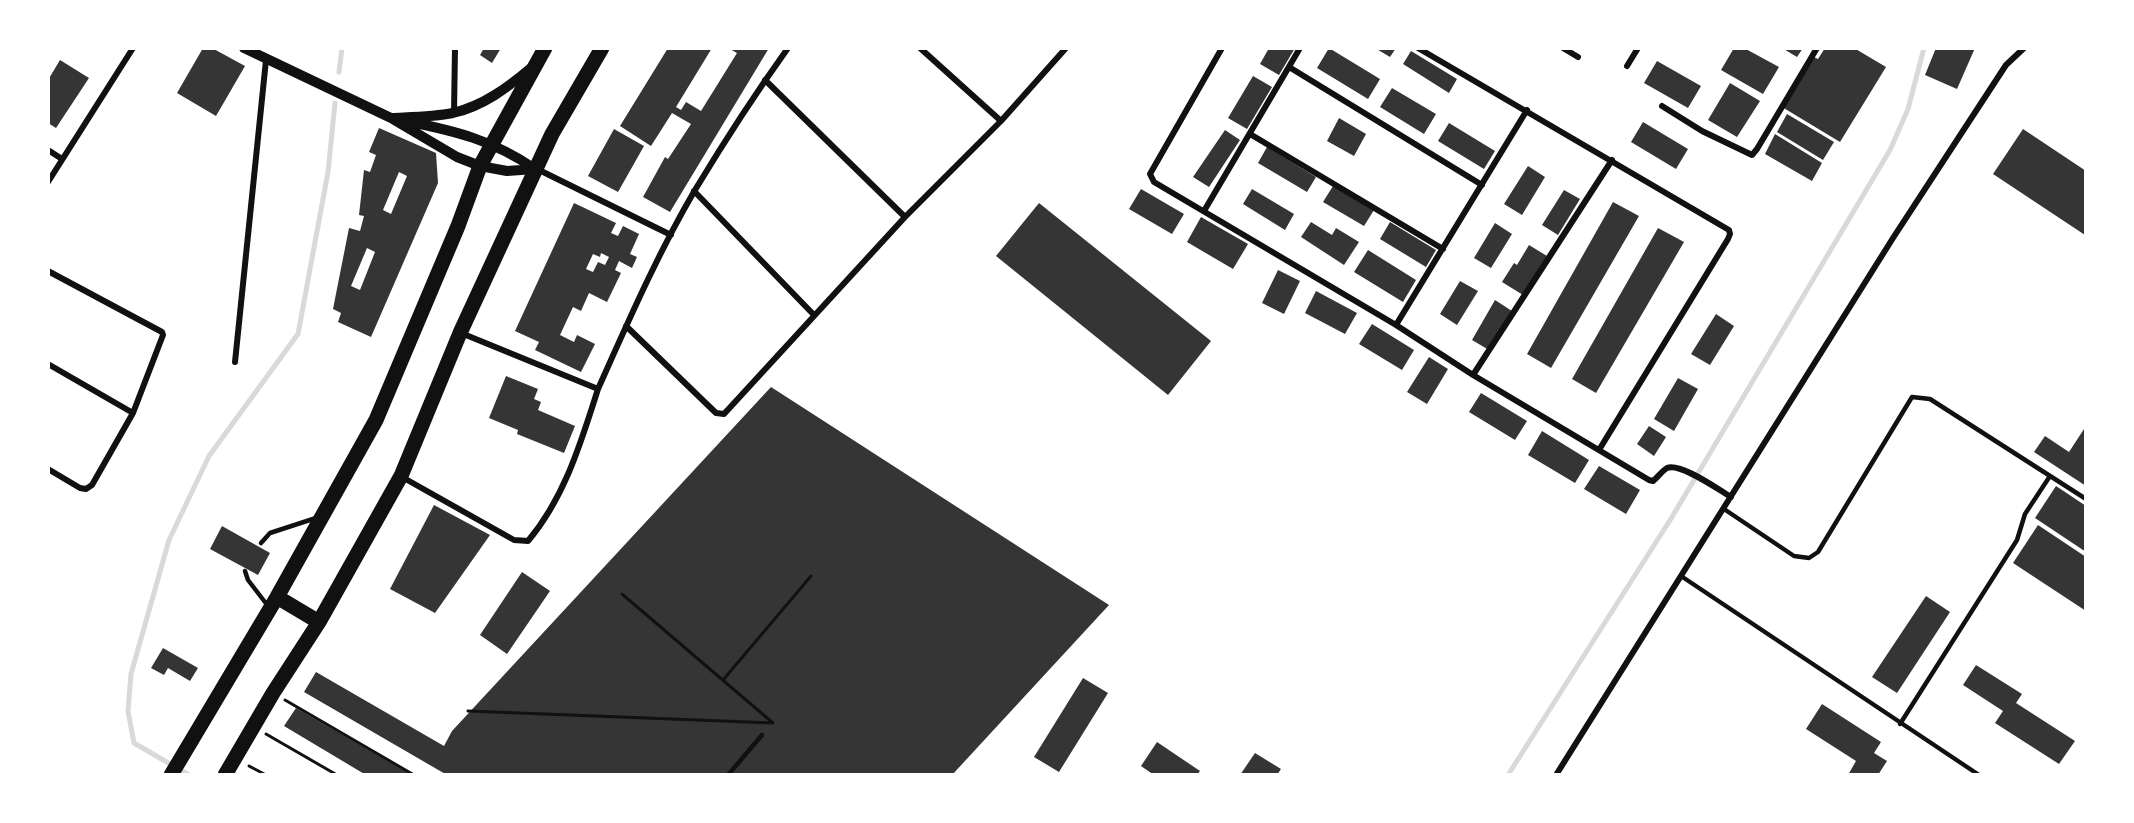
<!DOCTYPE html>
<style>
body{margin:0}
#map{position:relative;width:2134px;height:823px;overflow:hidden;background:#fff;font-family:Poppins,sans-serif}
canvas{display:block}
.frame{position:absolute;inset:0;border:50px solid #fff;pointer-events:none}
</style>
<div id="map">
<canvas width="2134" height="823"></canvas>
<div class="frame"></div>
</div>
<script>
const ctx = document.querySelector('canvas').getContext('2d');
ctx.lineJoin = 'round';
function strokePath(path, color, width, dash) { ctx.strokeStyle = color; ctx.lineWidth = width; ctx.lineCap = dash ? 'butt' : 'round'; ctx.setLineDash(dash || []); ctx.stroke(path); }
function fill(path, color) { ctx.fillStyle = color; ctx.fill(path, 'evenodd'); }
strokePath(new Path2D(`
 M339,72l3,-24
 M189,775l-55,-32 -6,-32 3,-37 38,-134 40,-84 89,-122 30,-162 7,-69
 M1508,775l164,-258 218,-367 18,-41 16,-61`), '#d9d9d9', 5);
fill(new Path2D(`
 M203,48h9l33,18 -29,50 -39,-23z
 M484,48h17l-9,15 -12,-8z
 M668,48h44l-36,59 5,3 5,-8 15,9 36,-58 -9,-5h41l-99,164 -27,-15 22,-40 3,2 23,-35 -19,-11 -21,33 -31,-20z
 M1269,48h26l-16,27 -19,-11z
 M1329,48l51,31 -12,20 -51,-31z
 M1375,48h21l-6,9z
 M1734,48h10l35,19 -16,27 -42,-24z
 M1782,48h21l-6,9z
 M1825,48h29l32,19 -46,75 -58,-35 30,-51 6,3z
 M1936,48h39l-18,41 -32,-14z
 M1411,51l46,28 -8,14 -46,-29z
 M60,60l29,18 -33,50 -8,-5v-43z
 M1657,61l44,25 -13,22 -44,-25z
 M1253,76l19,11 -25,42 -19,-11z
 M1730,83l30,18 -23,36 -29,-17z
 M1392,88l44,26 -12,20 -44,-27z
 M1787,114l47,28 -11,18 -46,-28z
 M1339,118l27,16 -12,22 -27,-15z
 M1643,122l45,27 -12,20 -45,-27z
 M1449,123l46,28 -11,18 -46,-28z
 M379,128l57,25 2,30 -67,154 -33,-15 3,-9 -8,-4 16,-81 11,3 4,-15 -5,-1 5,-45 6,2 6,-17 -7,-3zM399,172l8,4 -16,38 -8,-4zM367,248l8,4 -15,38 -9,-4z
 M614,129l30,17 -26,46 -30,-16z
 M2023,129l63,42 -1,64 -92,-61z
 M1225,130l15,10 -31,47 -16,-10z
 M1775,134l47,29 -10,18 -47,-27z
 M1267,147l49,30 -9,15 -49,-29z
 M1528,166l17,11 -23,38 -18,-11z
 M1333,186l41,24 -10,16 -41,-24z
 M1141,189l43,25 -12,20 -43,-25z
 M1252,189l42,25 -9,16 -42,-26z
 M1564,190l16,9 -22,36 -16,-10z
 M1613,202l26,14 -88,152 -24,-14z
 M574,203l42,20 -5,10 7,3 5,-10 16,8 -9,20 7,3 -5,11 -13,-7 -4,9 6,3 -14,29 -18,-9 -8,18 -8,-4 -13,28 14,7 3,-7 18,9 -14,28 -46,-22 4,-8 -24,-11zM601,253l8,4 -4,8 -7,-3 -5,10 -7,-3 7,-15 7,3z
 M1039,203l172,138 -43,54 -172,-139z
 M1201,217l47,27 -15,25 -46,-27z
 M1311,222l21,13 4,-7 23,14 -15,23 -43,-28z
 M1390,222l46,28 -10,17 -46,-28z
 M1495,223l17,11 -21,34 -17,-10z
 M1658,228l26,14 -88,151 -24,-14z
 M1529,245l18,11 -24,39 -21,-13 12,-19 3,2z
 M1368,250l48,30 -13,22 -49,-30z
 M1278,270l22,11 -16,33 -22,-11z
 M1460,281l18,10 -21,34 -17,-11z
 M1316,291l41,22 -12,21 -40,-21z
 M1495,300l17,11 -23,39 -17,-10z
 M1716,314l18,12 -24,39 -19,-11z
 M1372,324l42,26 -12,20 -43,-26z
 M1429,357l19,12 -21,35 -20,-12z
 M506,376l32,13 -4,10 7,3 -3,8 37,16 -11,27 -47,-19 1,-4 -29,-12z
 M1678,378l20,11 -24,42 -20,-12z
 M771,387l338,218 -157,170h-505l-143,-83 12,-20 128,74 8,-15z
 M1481,393l46,28 -12,19 -46,-28z
 M1649,426l17,11 -12,19 -17,-12z
 M2084,429l2,1v56l-52,-34 11,-16 24,16z
 M1542,431l47,29 -14,23 -47,-28z
 M1599,466l41,24 -14,24 -42,-25z
 M2056,486l30,20v46l-51,-34z
 M434,505l56,30 -55,78 -45,-24z
 M2038,525l48,32v54l-73,-48z
 M222,526l48,27 -12,22 -48,-26z
 M522,572l28,19 -43,63 -27,-19z
 M1926,596l24,16 -53,81 -25,-16z
 M163,648l35,20 -8,13 -22,-13 -4,7 -13,-7z
 M1976,665l46,29 -6,9 59,38 -16,23 -64,-41 8,-12 -40,-26z
 M1083,678l25,15 -49,79 -25,-15z
 M1822,704l59,38 -7,11 13,8 -9,14h-30l8,-14 -50,-32z
 M296,708l116,67h-46l-82,-49z
 M1157,742l43,29 -3,4h-43l-13,-9z
 M1255,753l26,16 -4,6h-37z`), '#353535');
strokePath(new Path2D(`
 M723,680l88,-104
 M285,700l129,75
 M468,711l305,12 -151,-129
 M266,734l71,41
 M249,766l17,9`), '#111', 3);
strokePath(new Path2D(`
 M1724,509l70,47 15,2 9,-6 94,-155 18,2 156,100
 M261,543l9,-10 46,-15
 M245,571l3,9 20,26
 M1681,576l298,199
 M1900,724l117,-184 8,-26 25,-38
 M728,775l34,-40`), '#111', 4.5);
strokePath(new Path2D(`
 M920,48l81,73
 M1222,48l-72,126 4,8 242,143 77,50 176,105 4,1c4,-3 9,-10 14,-13 13,-6 52,22 64,29
 M1418,48l311,182 1,4 -2,5 -129,211
 M1563,48l15,9
 M1627,66l11,-18
 M1289,67l193,118
 M765,80l140,137
 M1662,106l40,25 50,24 5,-6 60,-101
 M454,113l1,-65
 M1250,134l193,115
 M48,150l14,9
 M537,169l134,66
 M48,182l85,-134
 M694,191l120,124
 M1204,211l96,-163
 M48,271l114,61 1,3 -30,78 -41,72 -6,4 -6,-1 -32,-19
 M1396,325l131,-215
 M626,326l90,87 8,1 181,-197 96,-96 65,-73
 M461,333l137,56c30,-67 60,-136 97,-199 29,-48 60,-96 93,-142
 M235,362l31,-302
 M48,364l85,49
 M1473,375l139,-215
 M402,477l112,63 14,1c37,-44 53,-99 70,-152
 M1556,775l337,-537 113,-173 18,-17`), '#111', 6);
strokePath(new Path2D(`
 M244,48l147,70 66,39 23,9 27,5 28,-2
 M391,118c21,-1 42,-1 62,-5 30,-7 54,-25 78,-45
 M406,121c49,10 87,19 129,48`), '#111', 10);
strokePath(new Path2D(`
 M277,597l42,25
 M171,775l106,-178 99,-177 82,-194 22,-60 65,-118
 M225,775l48,-82 46,-71 82,-146 59,-143 92,-199 50,-86`), '#111', 15);
</script>
